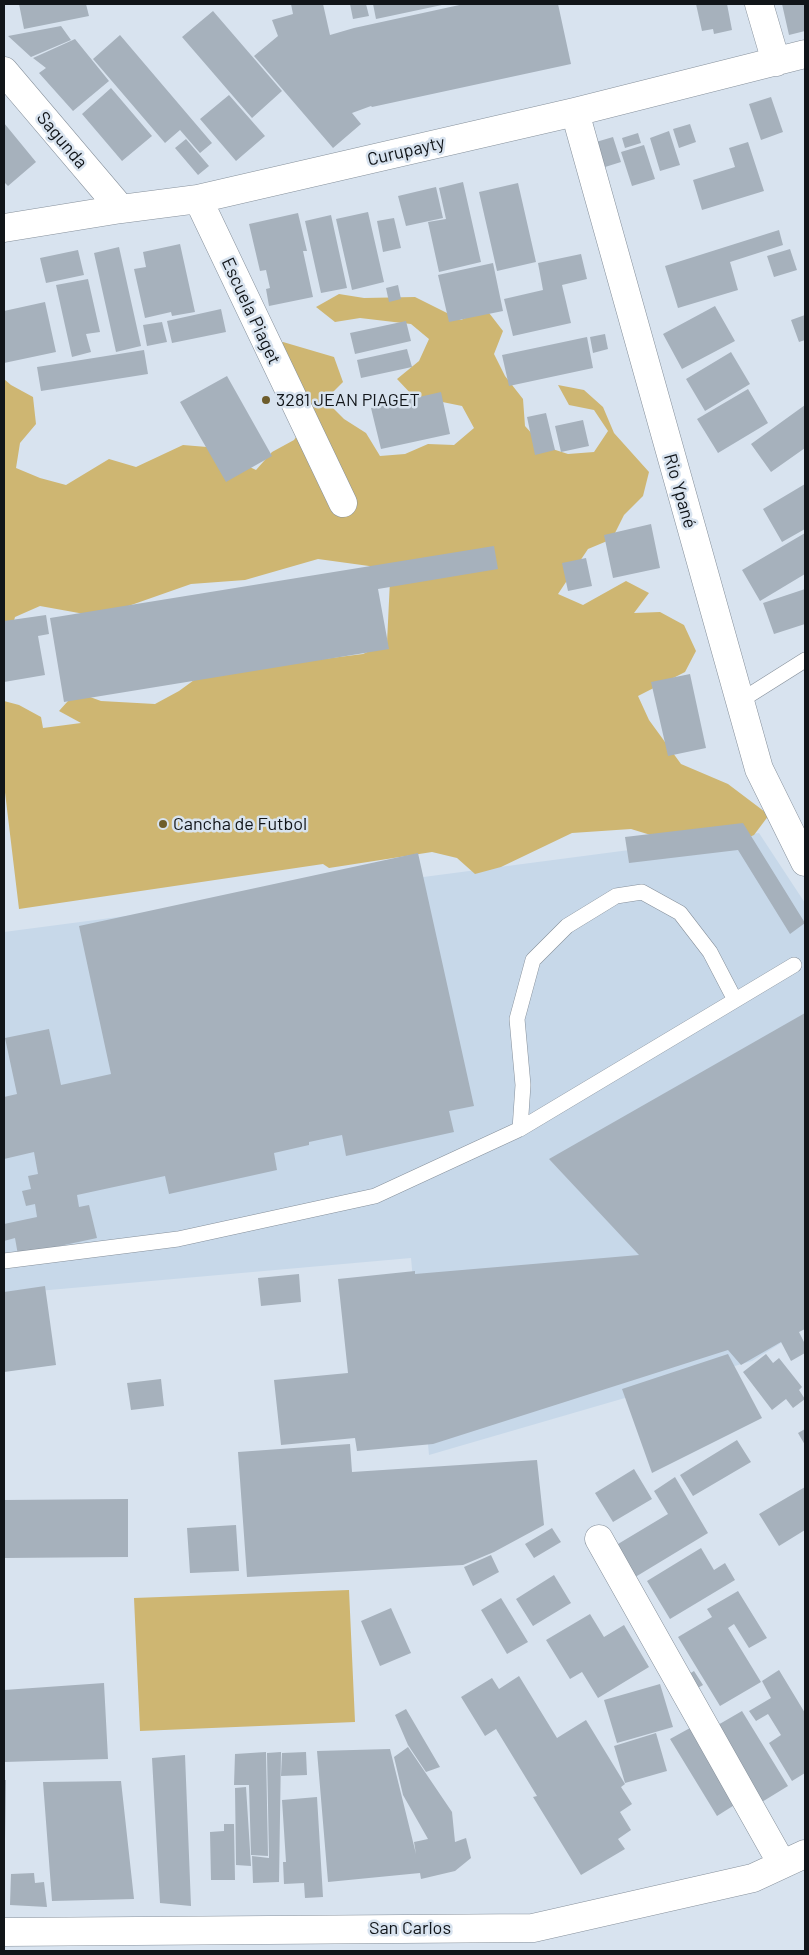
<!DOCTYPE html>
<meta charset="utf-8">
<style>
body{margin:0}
#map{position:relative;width:809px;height:1955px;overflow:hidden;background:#d8e3ef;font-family:Barlow,sans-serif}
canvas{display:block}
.frame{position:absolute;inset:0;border:5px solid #111519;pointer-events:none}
</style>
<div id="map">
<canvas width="809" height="1955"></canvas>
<div class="frame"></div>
</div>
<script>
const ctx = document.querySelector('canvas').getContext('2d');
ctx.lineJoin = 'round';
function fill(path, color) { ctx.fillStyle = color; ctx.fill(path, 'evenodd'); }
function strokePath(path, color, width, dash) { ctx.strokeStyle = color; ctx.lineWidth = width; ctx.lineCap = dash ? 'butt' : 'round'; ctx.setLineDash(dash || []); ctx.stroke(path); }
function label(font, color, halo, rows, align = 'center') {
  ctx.font = font + ' Barlow,sans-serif'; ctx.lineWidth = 5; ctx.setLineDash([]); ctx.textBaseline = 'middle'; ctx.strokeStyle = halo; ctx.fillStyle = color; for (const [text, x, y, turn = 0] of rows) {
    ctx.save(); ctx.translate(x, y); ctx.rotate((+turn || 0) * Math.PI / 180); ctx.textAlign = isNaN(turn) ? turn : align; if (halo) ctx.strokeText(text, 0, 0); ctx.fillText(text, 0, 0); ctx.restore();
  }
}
fill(new Path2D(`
 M759,833l46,70v425l-53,33 -323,94 -18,-197 -407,36v-362z`), '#c7d8e9');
fill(new Path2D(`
 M339,294l25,4 51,-1 46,23 25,-11 17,22 -9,23 11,22 18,23 2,27 18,20 25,8 26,-2 14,-21 -14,-21 -25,-5 -11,-20 26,5 19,17 11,26 35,39 -6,24 -19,19 -12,24 -24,10 -30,45 25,11 43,-24 23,12 -15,20 26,-1 24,13 12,26 -11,21 -47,24 11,24 32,44 47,20 41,31 -15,20 -27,12 -50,-4 -46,-14 -59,4 -71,34 -26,7 -18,-16 -25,-6 -103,16 -6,-4 -304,45 -15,-125v-83l15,4 22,12 2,11 38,-5 -22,-12 17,-19 25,9 54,3 24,-13 44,-32 84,2 56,-7 24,-11 3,-63 -21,-14 -51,-7 -73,21 -54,4 -74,26 -27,5 -50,-9 -25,11 -7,25 -4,4v-267l7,6 22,12 3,27 -16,19 -4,25 24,10 26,7 43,-26 27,8 47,-22 24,2 49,23 16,-18 22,-12 15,-22 -46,-60 20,-16 51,15 9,25 -18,18 19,19 22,14 14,23 25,-2 23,-10 26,1 20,-17 -12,-22 -49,-10 -16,-17 22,-18 10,-22 -18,-15 -51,-6 -25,4 -19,-15z
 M349,1590l6,132 -215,9 -6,-133z`), '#ceb672');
fill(new Path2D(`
 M19,4h67l3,12 -65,13z
 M291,4h32l7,31 24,-7 110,-24h94l13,60 -199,43 -1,-1 -19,7 9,11 -28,24 -79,-92 24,-20 -6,-16 21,-6z
 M350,4h16l3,12 -16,3z
 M373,4h69v1l-66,14z
 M696,4h31l5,26 -18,4 -1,-5 -11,2z
 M782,4h23v27l-16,4z
 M213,11l69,80 -30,27 -70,-81z
 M61,26l10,14 -40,17 -23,-21z
 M120,35l92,108 -12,10 -20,-23 -15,13 -72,-84z
 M75,39l34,42 -36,30 -34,-38 7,-5 -13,-10z
 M111,88l41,48 -30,25 -40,-47z
 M229,95l36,41 -29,25 -36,-42z
 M771,97l12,35 -22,8 -12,-36z
 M4,123l32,39 -28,24 -4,-4z
 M690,124l6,18 -17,6 -6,-19z
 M669,131l11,34 -20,6 -10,-33z
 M638,133l3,10 -16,5 -3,-10z
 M613,137l8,25 -16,5 -9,-25z
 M186,139l23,27 -11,9 -23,-27z
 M748,142l16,49 -62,19 -9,-30 42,-13 -6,-19z
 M644,145l11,34 -23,7 -11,-34z
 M463,182l18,80 -42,10 -11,-50 18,-3 -7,-31z
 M518,183l18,79 -39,9 -18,-79z
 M436,187l7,31 -37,8 -8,-30z
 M368,212l16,70 -32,8 -16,-71z
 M298,213l9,38h-4l10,46 -44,9 -3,-17 4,-1 -4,-18 -6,1 -11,-47z
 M331,215l16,73 -26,5 -16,-72z
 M394,218l7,30 -18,4 -6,-31z
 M779,230l4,15 -53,17 8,28 -60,18 -13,-42z
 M180,244l15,68 -23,4 -1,-4 -26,6 -11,-49 12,-2 -3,-15z
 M119,247l22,99 -25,6 -22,-99z
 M790,249l7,21 -23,7 -7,-21z
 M78,250l6,25 -38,8 -6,-25z
 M581,254l6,25 -25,6 9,38 -58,13 -9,-37 39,-9 -5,-27z
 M493,263l10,48 -54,11 -11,-47z
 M88,279l12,53 -14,2 5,18 -19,5 -16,-72z
 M398,285l3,14 -12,3 -3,-14z
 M45,302l11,50 -52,11v-52z
 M715,306l20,35 -53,28 -19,-35z
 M221,309l5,23 -54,11 -5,-22z
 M805,315v25l-6,2 -8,-22z
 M406,321l5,20 -56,13 -5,-21z
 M162,322l5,20 -20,4 -4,-21z
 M605,334l3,15 -15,4 -3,-16z
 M587,337l6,31 -84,18 -7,-31z
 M407,349l5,18 -51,11 -4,-18z
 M144,350l4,24 -107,17 -4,-24z
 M731,352l19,32 -45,27 -19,-32z
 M227,376l45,80 -46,26 -46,-80z
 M748,389l20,34 -50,30 -21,-34z
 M441,392l9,42 -69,15 -10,-41z
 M805,405v43l-34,24 -20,-28z
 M546,413l9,37 -20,5 -8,-38z
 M583,420l6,26 -28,6 -6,-26z
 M805,484v45l-23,13 -19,-33z
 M651,524l9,44 -47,10 -9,-43z
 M805,533v41l-45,27 -18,-31z
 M494,546l4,23 -120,20 11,60 -325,53 -14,-84z
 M586,558l6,28 -24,5 -6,-28z
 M805,589v35l-31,10 -11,-31z
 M46,615l3,19 -11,2 7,39 -41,7v-61z
 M690,674l16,74 -38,8 -17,-74z
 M743,823l62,100 -15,11 -52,-84 -109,13 -4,-26z
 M418,853l56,253 -25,5 5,21 -108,24 -4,-21 -33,7v3l-35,8 3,17 -108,24 -4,-18 -88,19 2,12 10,-2 8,33 -79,17 -3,-17 -11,3v-17l33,-7 -2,-13 -9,2 -4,-15 9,-2 -3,-13 10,-2 -4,-22 -30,7v-62l13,-3 -12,-56 44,-9 12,56 50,-11 -32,-148z
 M805,1013v316l-6,3 6,12v9l-14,8 -10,-19 -40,23 -13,-15 -295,94 -76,7 -2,-13 -74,7 -7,-65 74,-7 -10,-94 77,-8v3l224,-19 -90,-96z
 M299,1274l2,28 -40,4 -3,-28z
 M45,1286l11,79 -52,7v-80z
 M728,1354l34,64 -110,55 -30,-84z
 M766,1354l7,9 6,-5 23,29 -3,3 6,9 -12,9 -7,-9 -14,11 -29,-38z
 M161,1379l3,27 -33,4 -4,-27z
 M805,1429v16l-7,-12z
 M737,1440l14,22 -58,34 -13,-21z
 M350,1444l2,28 185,-12 7,65 -50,27 -31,13 -216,12 -9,-125z
 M634,1469l18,30 -39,23 -18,-29z
 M675,1477l33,56 -76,46 -19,-32 55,-33 -14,-23z
 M805,1487v43l-26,16 -20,-32z
 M128,1499v58l-124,1v-58z
 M236,1525l3,46 -49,2 -3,-45z
 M552,1528l9,14 -27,16 -9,-14z
 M701,1548l13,22 11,-7 10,17 -65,39 -23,-38z
 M491,1555l8,17 -26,14 -9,-19z
 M554,1575l17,28 -38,23 -17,-27z
 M738,1591l29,47 -18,10 -15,-24 -6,4 33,54 -41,24 -42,-69 34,-20 -5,-8z
 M501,1598l27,44 -21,12 -26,-44z
 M391,1608l20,45 -31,13 -19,-45z
 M590,1614l14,23 20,-12 25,42 -51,31 -16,-26 -12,7 -24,-39z
 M779,1670l26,43v60l-13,8 -23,-38 12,-8 -13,-21 -12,7 -7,-10 22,-13 -9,-17z
 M694,1671l9,14 -14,8 -8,-14z
 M519,1676l38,62 29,-18 39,64 -4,3 11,17 -12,8 11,18 -13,9 7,10 -44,26 -48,-78 4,-1 -41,-67 -11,7 -24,-39 31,-19 7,11z
 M104,1683l4,76 -104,3v-72z
 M660,1684l13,43 -56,16 -13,-43z
 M406,1709l34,58 -14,5 -18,-27 -13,-30z
 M742,1711l46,75 -31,19 -46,-76z
 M690,1728l46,76 -19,12 -47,-77z
 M656,1733l11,38 -42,12 -11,-37z
 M408,1747l44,65 3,30 11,-4 5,20 -16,13 -34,8 -1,-6 -92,9 -11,-131 73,-2 26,105 -2,-12 14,-3 -25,-44 -9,-38z
 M266,1752l2,104 -17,-1 -2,-70h-15l1,-31z
 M281,1752l-2,130 -26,1 -1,-27 17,2 -2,-105z
 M306,1752l1,23 -26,1 1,-23z
 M185,1755l6,151 -31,-3 -8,-145z
 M4,1780h2l-1,59h-1z
 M121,1781l13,118 -82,2 -9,-119z
 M246,1787l5,79 -15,-1 -1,-77z
 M317,1797l6,100 -18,1 -1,-15 -20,1 -1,-22h3l-4,-62z
 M224,1824h10l1,56h-24l-1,-48 14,-1z
 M34,1873l1,10 9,-1 3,25 -37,-2 1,-31z`), '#a6b1bc');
const lane = new Path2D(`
 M740,701l65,-41
 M520,1129l3,-44 -6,-66 16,-59 34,-34 49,-30 26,-4 38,21 30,39 25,48
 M4,1261l174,-22 197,-43 145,-67 274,-164`);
const street = new Path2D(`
 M759,4l17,58
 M4,71l117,138
 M575,112l184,657 46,93
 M198,199l145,304
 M4,228l117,-19 77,-10 377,-87 230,-58
 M599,1539l183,325
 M4,1932l529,-4 220,-50 52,-24`);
strokePath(lane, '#86909b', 16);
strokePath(street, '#86909b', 29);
strokePath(lane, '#fff', 15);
strokePath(street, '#fff', 28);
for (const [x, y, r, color] of [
 [266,400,5,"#6e5d2b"],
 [163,824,5,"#6e5d2b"]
]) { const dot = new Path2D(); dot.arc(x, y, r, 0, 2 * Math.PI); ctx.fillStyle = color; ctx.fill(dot); strokePath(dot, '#d8e3ef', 2); }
label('18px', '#111519', '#d8e3ef', [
 ["Sagunda",62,140,50],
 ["Curupayty",406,151,-13],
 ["Escuela Piaget",251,311,65],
 ["Rio Ypané",680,491,74],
 ["San Carlos",410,1928]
]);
label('18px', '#111519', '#d8e3ef', [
 ["3281 JEAN PIAGET",276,400],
 ["Cancha de Futbol",173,824]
], 'left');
</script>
